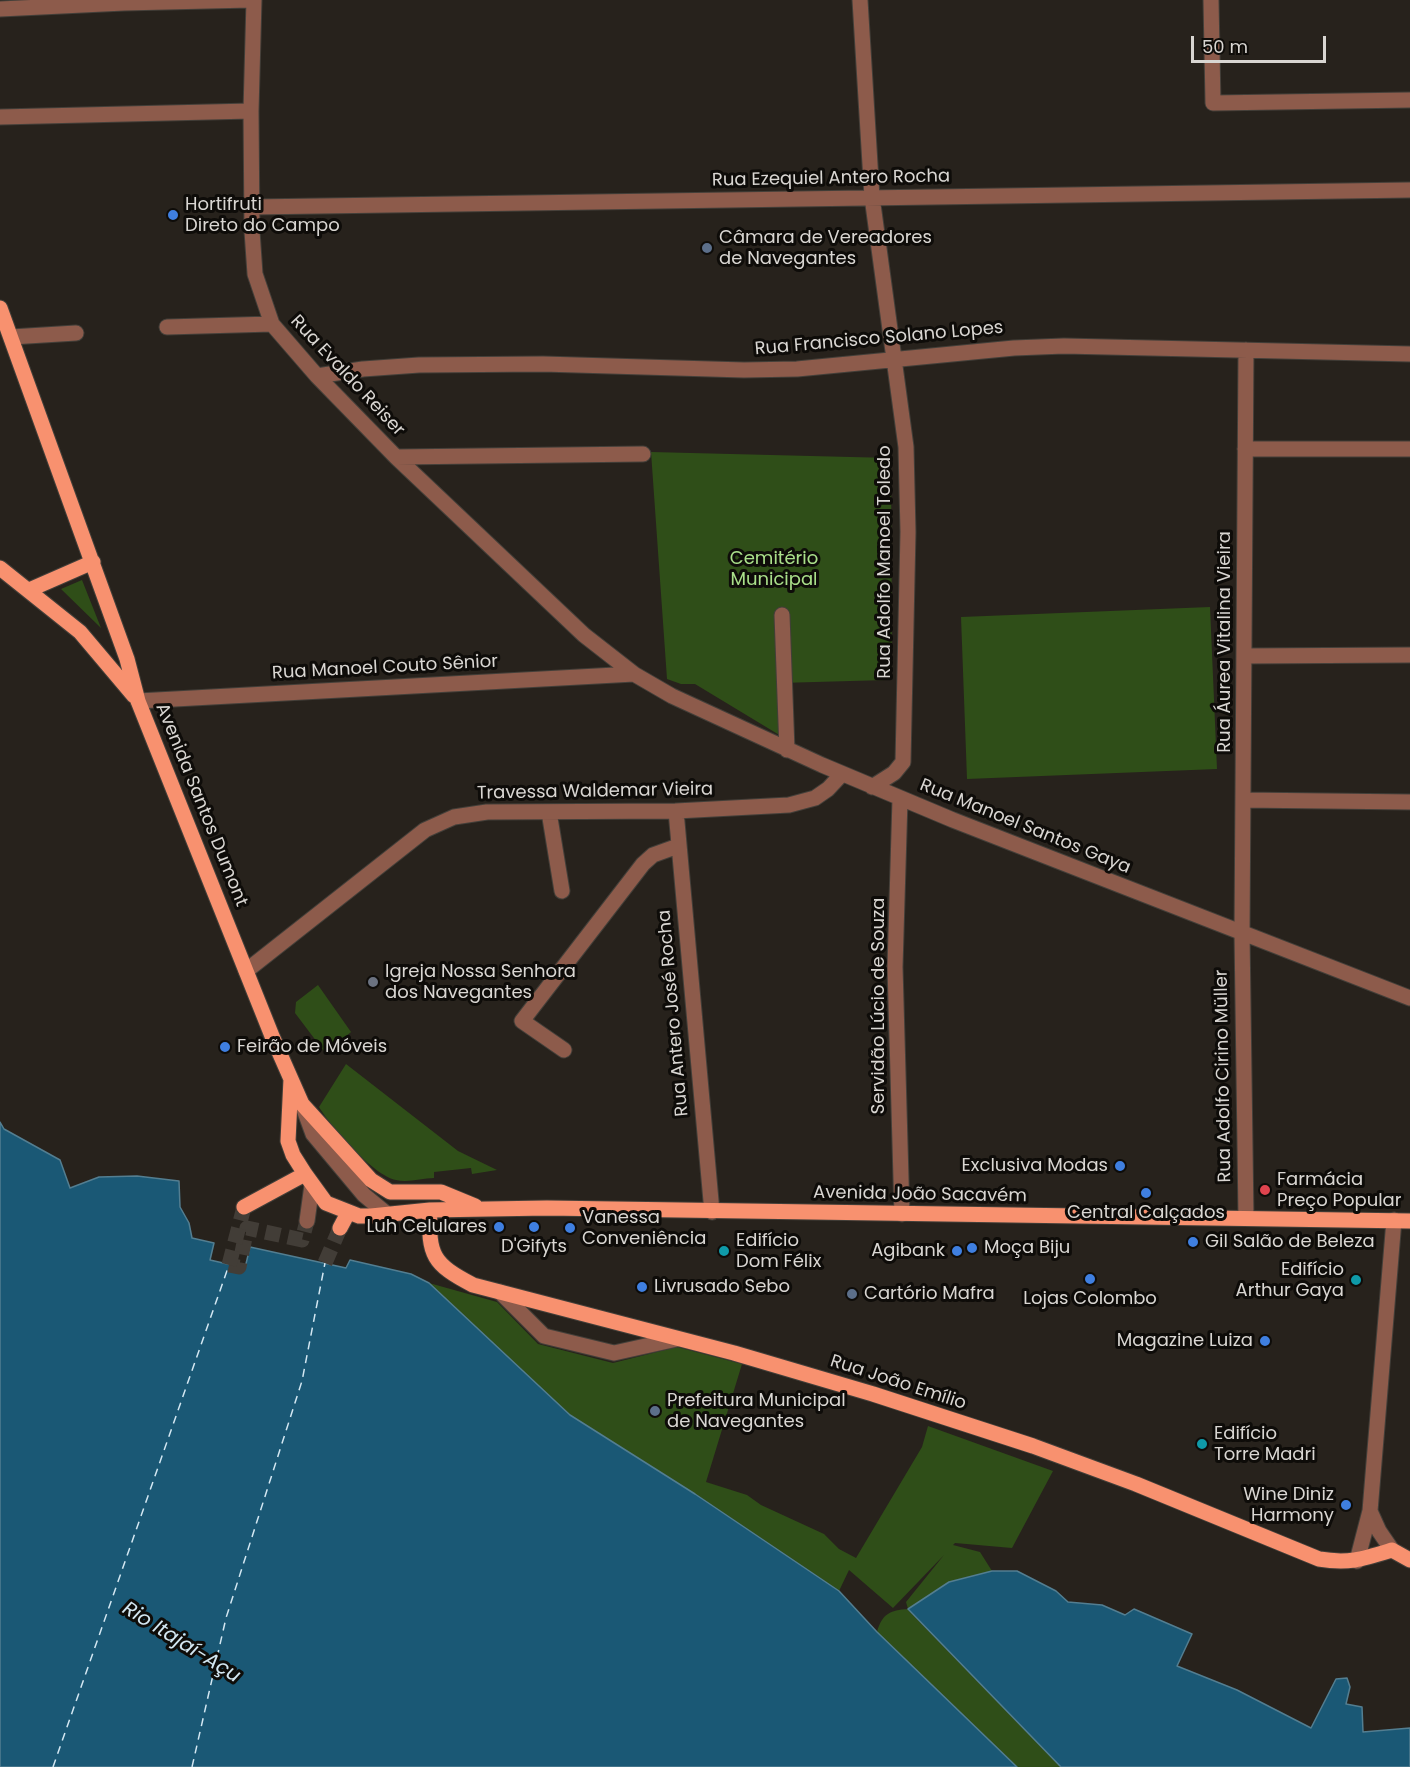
<!DOCTYPE html>
<meta charset="utf-8">
<style>
body{margin:0}
#map{position:relative;width:1410px;height:1767px;overflow:hidden;background:#27221c;font-family:Poppins,sans-serif}
canvas{display:block}
.scale{position:absolute;left:1191px;top:36px;width:135px;height:27px;box-sizing:border-box;border:3px solid #d9d6d2;border-top:0;padding-left:8px;font-size:18px;line-height:21px;white-space:nowrap;color:#d9d6d2;-webkit-text-stroke:4px #0e0c09;paint-order:stroke}
</style>
<div id="map">
<canvas width="1410" height="1767"></canvas>
<div class="scale">50 m</div>
</div>
<script>
const ctx = document.querySelector('canvas').getContext('2d');
ctx.lineJoin = 'round';
function fill(path, color) { ctx.fillStyle = color; ctx.fill(path, 'evenodd'); }
function strokePath(path, color, width, dash) { ctx.strokeStyle = color; ctx.lineWidth = width; ctx.lineCap = dash ? 'butt' : 'round'; ctx.setLineDash(dash || []); ctx.stroke(path); }
function label(font, color, halo, rows, align = 'center') {
  ctx.font = font + ' Poppins,sans-serif'; ctx.lineWidth = 6; ctx.setLineDash([]); ctx.textBaseline = 'middle'; ctx.strokeStyle = halo; ctx.fillStyle = color; for (const [text, x, y, turn = 0] of rows) {
    ctx.save(); ctx.translate(x, y); ctx.rotate((+turn || 0) * Math.PI / 180); ctx.textAlign = isNaN(turn) ? turn : align; if (halo) ctx.strokeText(text, 0, 0); ctx.fillText(text, 0, 0); ctx.restore();
  }
}
fill(new Path2D(`
 M651,452l240,6 1,211 -6,11 -106,3 1,53 -86,-52h-14l-14,-5z
 M82,580l19,48 -40,-39z
 M1210,607l7,162 -250,10 -6,-162z
 M318,985l33,47 -25,22 -31,-41 1,-11z
 M346,1064l112,87 39,19 -25,4 -1,-6 -37,4v6c-12,0 -26,5 -38,2 -22,-4 -65,-53 -77,-73z
 M429,1283l68,19 41,42 75,19 64,-16 65,17 -36,118 41,13 14,10 63,29 15,15 17,9 66,-111 6,-21 125,45 -41,77 -57,-5 -2,2 27,7 12,19 -43,11 -41,28 153,157h-44l-140,-135c5,-18 13,-22 31,-23l-2,-7 38,-47 -51,53 -44,-38 -10,21 -144,-97 -125,-79z`), '#2f4e18');
const water = new Path2D(`
 M0,1122l4,7 56,31 10,28 29,-11 38,-1 42,5 1,26 9,16 3,15 22,5 -4,17 35,8 5,-21 96,21 4,-8 61,14 18,9 141,132 125,79 144,97 38,41 140,135h-1017z
 M992,1571h25l39,20 12,11 34,3 23,10 9,-6 58,25 -15,32 60,24 74,38 25,-49 11,-1 3,9 -4,17 16,3 1,25 47,-4v39h-349l-153,-158 41,-27z`);
fill(water, '#1a5875');
strokePath(water, '#537e91', 1.5);
strokePath(new Path2D(`
 M53,1767l176,-502
 M192,1767l34,-149 76,-237 23,-118`), '#d3e7f2', 1.5, [8, 6]);
strokePath(new Path2D(`
 M229,1265l10,2 8,-39 55,12 5,-19`), '#423d37', 15, [15, 8]);
strokePath(new Path2D(`
 M325,1263l15,-35
 M229,1265l15,-58`), '#423d37', 15, [15, 8]);
const minor = new Path2D(`
 M254,0l-3,111 1,120 3,43 17,50 45,52 79,81 188,178 50,39 38,22 150,69 131,55 457,178
 M860,0l12,197 34,250 2,85 -5,230 -9,11 -22,14
 M1211,0l2,103 197,-3
 M0,9l124,-6 126,-3
 M0,117l251,-6
 M252,207l1158,-17
 M167,327l105,-3
 M11,337l65,-4
 M317,376l46,-7 56,-4 124,-1 201,6 53,-1 217,-21 50,-2 346,8
 M1245,449h165
 M396,457l247,-3
 M782,615l5,135
 M1244,656l166,-1
 M138,701l496,-27
 M900,799l-5,168 7,247
 M1243,800l167,2
 M676,811l36,401
 M549,812l13,79
 M246,971l179,-141 29,-13 33,-5 189,-1 113,-6 26,-7 13,-9 14,-15
 M564,1050l-42,-29 121,-157 10,-9 25,-9
 M302,1104l11,30 51,61 23,19
 M1246,1218l-4,-285 4,-583
 M307,1221l5,-36
 M500,1292l44,44 70,17 63,-14
 M1370,1511l9,20 13,19
 M1357,1561l13,-50 24,-291`);
const major = new Path2D(`
 M0,308l127,351 11,42 134,335 30,68 69,76 19,12h51l34,14
 M0,568l80,64 54,64
 M29,590l64,-28
 M291,1079l-3,62 5,14 12,19 21,29 33,13h12l59,-6 117,-2 863,13
 M244,1207l61,-33
 M430,1210c-2,46 3,54 43,75l261,68 139,41 160,52 103,38 183,75c30,5 44,0 73,-9l18,10
 M340,1228l8,-15`);
strokePath(minor, '#433f39', 17);
strokePath(major, '#433f39', 17);
strokePath(minor, '#8d5b4b', 15);
strokePath(major, '#f8916f', 15);
for (const [x, y, r, color] of [
 [173,215,6,"#3f7fe0"],
 [707,248,6,"#5c6f8a"],
 [373,982,6,"#6b7280"],
 [225,1047,6,"#3f7fe0"],
 [1120,1166,6,"#3f7fe0"],
 [1265,1190,6,"#e0444e"],
 [1146,1193,6,"#3f7fe0"],
 [499,1227,6,"#3f7fe0"],
 [534,1227,6,"#3f7fe0"],
 [570,1228,6,"#3f7fe0"],
 [1193,1242,6,"#3f7fe0"],
 [972,1248,6,"#3f7fe0"],
 [724,1251,6,"#0f9aa8"],
 [957,1251,6,"#3f7fe0"],
 [1090,1279,6,"#3f7fe0"],
 [1356,1280,6,"#0f9aa8"],
 [642,1287,6,"#3f7fe0"],
 [852,1294,6,"#5c6f8a"],
 [1265,1341,6,"#3f7fe0"],
 [655,1411,6,"#5c6f8a"],
 [1202,1444,6,"#0f9aa8"],
 [1346,1505,6,"#3f7fe0"]
]) { const dot = new Path2D(); dot.arc(x, y, r, 0, 2 * Math.PI); ctx.fillStyle = color; ctx.fill(dot); strokePath(dot, '#0e0c09', 2); }
label('18px', '#d9d6d2', '#0e0c09', [
 ["Rua Ezequiel Antero Rocha",831,179,-1],
 ["Rua Francisco Solano Lopes",879,339,-5],
 ["Rua Evaldo Reiser",347,376,47],
 ["Rua Adolfo Manoel Toledo",885,562,-90],
 ["Rua Áurea Vitalina Vieira",1225,642,-90],
 ["Rua Manoel Couto Sênior",385,668,-3],
 ["Travessa Waldemar Vieira",595,792,-1],
 ["Avenida Santos Dumont",201,805,68],
 ["Rua Manoel Santos Gaya",1025,827,22],
 ["Servidão Lúcio de Souza",879,1006,-90],
 ["Rua Antero José Rocha",674,1013,-95],
 ["Rua Adolfo Cirino Müller",1224,1076,-91],
 ["Avenida João Sacavém",920,1195,1],
 ["Rua João Emílio",898,1383,18]
]);
label('18px', '#d9d6d2', '#0e0c09', [
 ["Hortifruti",185,205],
 ["Direto do Campo",185,226],
 ["Câmara de Vereadores",719,238],
 ["de Navegantes",719,259],
 ["Igreja Nossa Senhora",385,972],
 ["dos Navegantes",385,993],
 ["Feirão de Móveis",237,1047],
 ["Exclusiva Modas",1108,1166,"right"],
 ["Farmácia",1277,1180],
 ["Preço Popular",1277,1201],
 ["Central Calçados",1146,1213,"center"],
 ["Vanessa",582,1218],
 ["Conveniência",582,1239],
 ["Luh Celulares",487,1227,"right"],
 ["Edifício",736,1241],
 ["Dom Félix",736,1262],
 ["Gil Salão de Beleza",1205,1242],
 ["D'Gifyts",534,1247,"center"],
 ["Moça Biju",984,1248],
 ["Agibank",945,1251,"right"],
 ["Edifício",1344,1270,"right"],
 ["Arthur Gaya",1344,1291,"right"],
 ["Livrusado Sebo",654,1287],
 ["Cartório Mafra",864,1294],
 ["Lojas Colombo",1090,1299,"center"],
 ["Magazine Luiza",1253,1341,"right"],
 ["Prefeitura Municipal",667,1401],
 ["de Navegantes",667,1422],
 ["Edifício",1214,1434],
 ["Torre Madri",1214,1455],
 ["Wine Diniz",1334,1495,"right"],
 ["Harmony",1334,1516,"right"]
], 'left');
label('18px', '#aae08a', '#0e0c09', [
 ["Cemitério",774,559],
 ["Municipal",774,580]
]);
label('italic 20px', '#d3e7f2', '#0e0c09', [
 ["Rio Itajaí-Açu",181,1643,32]
]);
</script>
